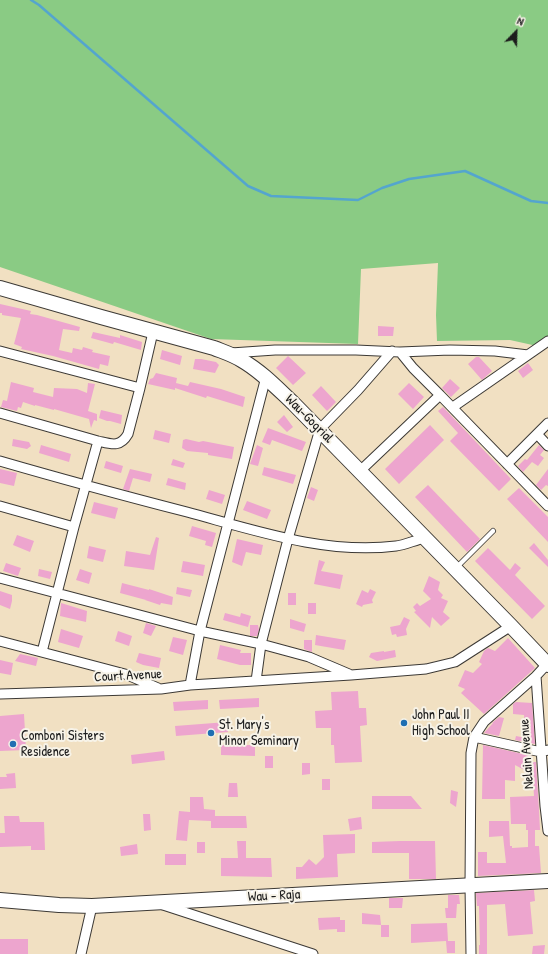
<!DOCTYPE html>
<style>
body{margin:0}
#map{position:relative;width:548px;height:954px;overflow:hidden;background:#f1e0c2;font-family:"Patrick Hand",sans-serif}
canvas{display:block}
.north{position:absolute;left:496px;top:12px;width:40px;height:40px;-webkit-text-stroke:3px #f7f3e8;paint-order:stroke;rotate:23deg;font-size:11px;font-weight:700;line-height:16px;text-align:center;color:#1c1c1c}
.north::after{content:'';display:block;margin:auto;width:14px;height:18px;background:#1c1c1c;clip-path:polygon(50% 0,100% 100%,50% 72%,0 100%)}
</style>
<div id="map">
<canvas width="548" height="954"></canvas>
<div class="north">N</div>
</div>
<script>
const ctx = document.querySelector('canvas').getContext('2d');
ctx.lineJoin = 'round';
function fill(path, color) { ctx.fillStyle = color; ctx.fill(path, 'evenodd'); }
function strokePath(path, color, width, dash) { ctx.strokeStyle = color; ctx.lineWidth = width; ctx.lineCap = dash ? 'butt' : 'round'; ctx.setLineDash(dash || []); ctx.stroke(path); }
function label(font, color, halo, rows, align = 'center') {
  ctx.font = font + ' "Patrick Hand",sans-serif'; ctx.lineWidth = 4; ctx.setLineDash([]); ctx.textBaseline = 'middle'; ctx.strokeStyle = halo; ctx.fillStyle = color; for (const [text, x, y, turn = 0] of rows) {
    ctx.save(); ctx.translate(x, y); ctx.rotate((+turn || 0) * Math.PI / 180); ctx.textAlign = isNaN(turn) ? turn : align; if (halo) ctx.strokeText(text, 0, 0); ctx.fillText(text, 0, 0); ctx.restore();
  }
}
fill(new Path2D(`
 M0,0h548v338l-11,8 -27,-6 -73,1 -1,-26 2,-52 -77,6 -3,75 -147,-5 -211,-72z`), '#8acb84');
strokePath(new Path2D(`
 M31,0l8,5 209,181 23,10 87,4 24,-12 27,-9 56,-8 66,30 17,2`), '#54a5ce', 2.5);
fill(new Path2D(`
 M0,304l31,7 -1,3 7,1 43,12 -1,4 -16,-2 -4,21 13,3 1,-5 9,2 1,-3 10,3 -1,2 18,4 -2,10 -8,-2 -1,5 -46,-13 -32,-7 1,-2 -8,-3 7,-26 -19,-3v-2h-2z
 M378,326l16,1 -1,9h-15z
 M93,332l27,6v-3l22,7 -1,8 -27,-8 -1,2 -22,-6z
 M162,350l20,6 -2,9 -20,-6z
 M288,356l18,17 -13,12 -17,-17z
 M476,357h3l13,14 -10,9 -14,-16z
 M195,359h6l15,3 3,3 -4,8 -22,-4z
 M528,363l5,7 -10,8 -5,-7z
 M156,373l21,5 -1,5 12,3 2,-4 31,7 24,8 -2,10 -36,-11 -1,2 -31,-10v2l-27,-6 2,-5 3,-1z
 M450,379l10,9 -9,9 -9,-9z
 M11,382l23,6 -1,4 20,5 1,-9 23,1 10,4 1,-10 7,1 -7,27 9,3v7l-3,-1 -3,8 -2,-9 -35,-10v1l-19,-5v1l-12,-4 -2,6 -3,-1 -1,4 -16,-4 2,-7 4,1z
 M409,383l15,14 -11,12 -15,-15z
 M321,386l15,16 -9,9 -15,-16z
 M443,407l68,72 -12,12 -49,-50 8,-8 -20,-22z
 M101,410l21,5 -1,9 -11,-3h-3l-8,-3z
 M284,415l9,12 -6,5 -10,-10z
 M430,425l14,15 -45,44 -14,-15z
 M268,428l38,14 -4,9 -30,-11 -2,5 -8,-3z
 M155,430l16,4 -2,9 -16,-4z
 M13,439l16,3 2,4 -4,3 -15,-3z
 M186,439l13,3 4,-1 31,6 -2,12 -24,-4v-2l-21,-2 -5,-3 1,-8z
 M41,445l30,9 -2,8 -30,-9z
 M257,445l6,3 -5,18 -8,-2z
 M539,445l5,5 -4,5 4,3 -6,8 -6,-4 -9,10 -5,-6 7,-7 2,1z
 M173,459l12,4 -2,5 -12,-3z
 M106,461l17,5 -2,7 -17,-5z
 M264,467l32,8 -3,9 -31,-9z
 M0,469l17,4 -3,13 -14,-3z
 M130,469l22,5 -2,8 -17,-4 -4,13 -6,-2z
 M548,469v17l-2,-1 -5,5 -5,-5z
 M168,478l18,5 -1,7 -19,-5z
 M428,485l52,54 -13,13 -52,-55z
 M311,487l7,3 -4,11 -7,-3z
 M519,488l29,29v25l-41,-43z
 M209,490l16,5 -3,9 -16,-5z
 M247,501l24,9 -4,9 -24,-9z
 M94,502l24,6 -3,11 -24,-6z
 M192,526l24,7 -4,14 -7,-2 1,-4 -17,-5z
 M17,535l17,6 -4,11 -17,-7z
 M156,537l3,1 -5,32 -30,-4 2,-15 24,4z
 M237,539l26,6 -2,10 -15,-3 -4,14 -10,-4z
 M534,543l14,17v7l-19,-19z
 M89,546l17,4 -3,12 -16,-4z
 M488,548l22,22 5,-7 6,5 -6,7 30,31 -13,13 -57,-58z
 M319,560l6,2 -4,9 22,4 -3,14 -26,-5z
 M183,561l22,4 -2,11 -22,-4z
 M6,563l15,5 -3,8 -15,-5z
 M39,569l13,3 -2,7 -12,-3z
 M80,569l12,4 -3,11 -13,-4z
 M429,576l11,6 -2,8 5,5 -2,3 7,3 -5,11 7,6 -9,8 -9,-9 -2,11 -16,-16 2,-1 -3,-4 4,-4 3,3 11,-7 -8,-8z
 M122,583l27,7v-1l24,8 -1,8 -11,-2 -1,2 -15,-5h1l-26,-7z
 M177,587l15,3 -2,7 -14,-3z
 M370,589l6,3 -4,8 1,3 -10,2 -1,2 -6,-3 6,-14 6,3z
 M0,591l12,4v6l-2,8 -10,-4z
 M288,593h8v12h-8z
 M61,603l26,8 -1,11 -26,-6z
 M308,603h8v11h-8z
 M225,613l15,4 1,-4 10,3 -3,11 -25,-7z
 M404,617l6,3 -4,9 1,6 -10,2 -1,-3 -4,1 -2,-8 10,-2z
 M290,619l16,5 -2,8 -14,-4z
 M146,623l10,3 -5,10 -8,-3z
 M250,625h8l1,5 -2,6h-7z
 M61,629l22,7 -4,12 -21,-6z
 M118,631l14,5 -3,10 -14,-5z
 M316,635l30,5 -2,10 -29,-5z
 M173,637l14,3 -4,15 -14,-4z
 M508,638l27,30 -51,46 -23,-21 4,-4 -7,-3 7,-16 8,3 9,-9 -3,-2 5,-11 4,-3 7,3z
 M304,640h8v12l-8,-3z
 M220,645l21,5 -1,3h11v12h-11l-23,-6z
 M395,650l1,7 -19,4 -8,-4 2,-4 13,-2v1z
 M139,653l22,5 -2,10 -16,-3 -7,-3z
 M20,654l18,4 -2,8 -21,-5z
 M0,660l13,3 -2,12 -11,-2z
 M358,691l1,17h7l1,17 -7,1 2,36 -27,1 -1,-18h-3v-17h-15l-1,-17 17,-1 -1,-18z
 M259,698v9l-39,2 -1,-9z
 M208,700v9l-34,2 -1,-9z
 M516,702l16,1 3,41 -20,-4 1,-4 10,2 -2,-23 -11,-1v-10z
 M24,714l2,36 -26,1v-35z
 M499,717l5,1 -5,18 -15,-3 9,-10h-1z
 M227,722l1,10 -52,4 -1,-10z
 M221,745h34v11l-34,-1z
 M483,745l49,11 -1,6h5l3,48 1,20h-5v16h4l2,27 -63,3v-24h9v11h19l-3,-27 -14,1v-16h20l1,25h2v2l16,-1v-17h-2v-6h-15l-1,-27 24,-1 -1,-16h-3v-7l-15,-8v16l-10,-1v19h-23z
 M164,751l1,9 -33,4 -1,-9z
 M265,756h8v12h-8z
 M302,763h8v11l-8,1z
 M15,773l1,15 -16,1v-12h7l-1,-3z
 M322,779h8v11h-8z
 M229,783h8l1,14h-10z
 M451,790l7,2 -2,15 -6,-4z
 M372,796h39l11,13h-50z
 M190,797h13l1,12 11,1v6h31l1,12h-36v-7l-22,-1 -2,21 -11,-1 3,-29 11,1z
 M143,814h7l1,16 -7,1z
 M4,816h15l1,6h24l1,28h-14v-4l-31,1v-14h5z
 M361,817l1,12 -12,2 -2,-12z
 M355,834v19l-18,1 1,23 -42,2v-12h6l7,-8 7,6 8,-8 -1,-22z
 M237,841h9v17h25l1,19 -51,-1v-18h17z
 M400,841h35l1,38h-27v-26h-37v-11z
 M197,842h8v11h-8z
 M137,844l1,10 -17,2 -1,-9z
 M165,854h21v11h-21z
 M534,890l1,11 -5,1 3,32 -25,2 -3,-32 -18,1v49h-8v-9h1l-1,-39h-2l-1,-13z
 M448,895h11l1,9h-3l-1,14h-10l-1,-10h3z
 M389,898h14l-1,10h-13z
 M362,913l18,2 1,10 -19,-1z
 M340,917v3h5v12h-8v-3l-18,1 -1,-12z
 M447,923l1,18h7v12h-8l-1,-12 -35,2v-19z
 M381,925h8v12h-8z
 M0,939h28v15h-28z
 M545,945l-1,9h-12l1,-8z`), '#eda5ce');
const lane = new Path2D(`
 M456,568l37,-37`);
const street = new Path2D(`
 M0,351l140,37
 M400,352l50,-2 45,1 33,4
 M231,353l44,-3h81l44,2 13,16 27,27
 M453,407l95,-66
 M0,413l98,28c13,3 22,7 30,-7l12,-46 13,-56
 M537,434l11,12
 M0,461c62,18 125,35 187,51 67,18 139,43 209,34 9,-1 19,-6 29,-8
 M507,464l41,-41
 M360,471l80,-76 108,111
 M0,506l74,21
 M0,578l200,53 61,13 48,13 40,17
 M0,641l125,33 33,14
 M42,652l32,-125 24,-86
 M536,676l9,130 3,25
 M256,681l5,-37 27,-105 32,-110 38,-39 34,-39
 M190,685l10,-54 66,-254
 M0,694l161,-5 29,-4 161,-10 75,-6 29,-7 56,-36
 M474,737l67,15 7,-2
 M163,905l150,49
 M81,954l11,-48
 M471,954l-1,-69 1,-132 3,-16 10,-15 52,-46 12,-13`);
const primary = new Path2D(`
 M0,288l101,29 113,31c10,4 20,7 29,13 19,11 35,28 51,43l217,222 37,39
 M0,900l59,5 33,1 456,-25`);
strokePath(lane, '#3c3935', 6);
strokePath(street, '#3c3935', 11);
strokePath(primary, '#3c3935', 16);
strokePath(lane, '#fff', 4.5);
strokePath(street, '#fff', 9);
strokePath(primary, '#fff', 14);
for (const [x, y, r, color] of [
 [404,723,4,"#1f6fb2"],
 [211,733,4,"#1f6fb2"],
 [13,744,4,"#1f6fb2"]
]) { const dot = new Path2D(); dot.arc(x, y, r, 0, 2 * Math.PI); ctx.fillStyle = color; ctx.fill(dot); strokePath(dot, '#f7f3e8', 1.5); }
label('14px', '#1c1c1c', '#f7f3e8', [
 ["Wau-Gogrial",309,419,45],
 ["Court Avenue",128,676,-3],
 ["Nelain Avenue",527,754,-94],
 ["Wau - Raja",274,896,-3]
]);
label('14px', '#1c1c1c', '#f7f3e8', [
 ["John Paul II",412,715],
 ["High School",412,731],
 ["St. Mary's",219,725],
 ["Minor Seminary",219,741],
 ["Comboni Sisters",21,736],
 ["Residence",21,752]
], 'left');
</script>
